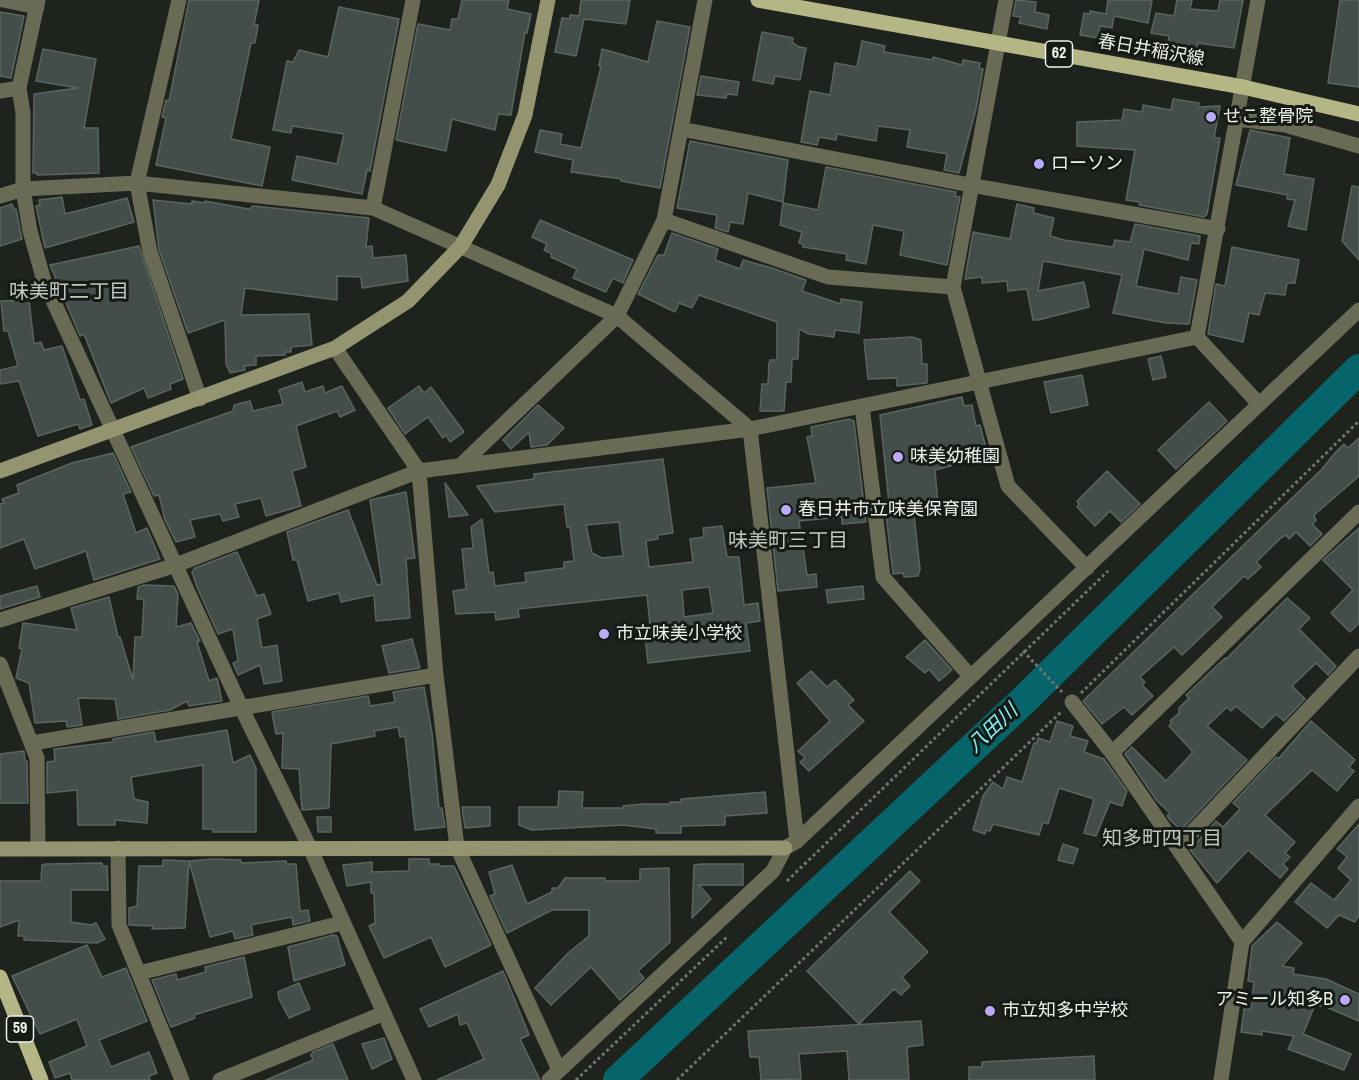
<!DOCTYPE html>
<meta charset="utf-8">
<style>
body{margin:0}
canvas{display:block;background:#1e241d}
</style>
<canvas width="1359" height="1080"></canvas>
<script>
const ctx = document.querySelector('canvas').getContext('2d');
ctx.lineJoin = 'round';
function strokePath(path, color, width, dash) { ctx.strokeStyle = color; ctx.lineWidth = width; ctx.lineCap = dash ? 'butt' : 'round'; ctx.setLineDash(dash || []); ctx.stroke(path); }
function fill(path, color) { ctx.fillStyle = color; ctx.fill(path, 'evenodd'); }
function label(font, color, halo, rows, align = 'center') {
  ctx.font = font + ' "Archivo Narrow","Noto Sans JP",sans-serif'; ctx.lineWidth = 6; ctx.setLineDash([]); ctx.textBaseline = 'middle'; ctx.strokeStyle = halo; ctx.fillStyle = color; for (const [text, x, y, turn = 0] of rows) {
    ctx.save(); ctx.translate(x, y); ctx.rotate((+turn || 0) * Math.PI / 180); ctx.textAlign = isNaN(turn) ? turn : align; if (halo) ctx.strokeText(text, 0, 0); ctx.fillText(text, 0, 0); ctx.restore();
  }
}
strokePath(new Path2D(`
 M618,1080l407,-381 334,-330`), '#05656a', 30);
const building = new Path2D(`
 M189,0h70l-5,25h4l-3,18h-4l-20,96 39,8 -8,39 -106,-21 10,-47 -4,-1 4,-17 3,1z
 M462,0h47l-2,9 24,5 -4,19 -2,-1 -14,83 -13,-1 -3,16 -43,-11 -6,32 -50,-11 22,-116 32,6 2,-11h6z
 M581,0h49l-4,24 -42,-5 -8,37 -21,-4 7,-34 8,1v-4l9,1z
 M1016,0l20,2 -1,10 14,3 -2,14 -28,-6 2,-6 -8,-1z
 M1108,0h44l-4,23 -34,-7 -2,12 -12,-2 -2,12 -18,-3 4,-22 6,1v-3l16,3z
 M1177,0h15l-2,9 28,2 2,-11h23l-9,48 -36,-5 -2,13 -29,-5 2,-15 -18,-3 5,-20 18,3z
 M1340,0h19v87l-31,-4z
 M339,7l60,12 -29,152 -3,-1 -5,24 -70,-14 5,-24 40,8 7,-30 -52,-8 -1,7 -18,-3 14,-69 6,1 6,-12 29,7z
 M0,12l24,4 -13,62 -11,-2z
 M657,21l33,6 -30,161 -39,-7v-2l-50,-7 2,-12 -38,-8 5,-22 22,4 -2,10 21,4 20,-81 -2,-1 3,-17 46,13z
 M762,32l31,6 -1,4 7,5 7,1 -6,32 -25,-4 -2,8 -20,-4z
 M862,41l23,5 -1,6 49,8v-3l29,8 1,-5 17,3 -1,5 4,1 -7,40 -17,64 -15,-3 3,-16 -40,-7 3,-17 -32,-4 -2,15 -39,-7 -1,6 -17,-3 -2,8 -16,-3 9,-51 20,4 5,-32 22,4z
 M43,49l53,10 -12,69h14l1,45 -62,2v-2h-4l1,-79 44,-6 -42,-7z
 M701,76l38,6 -2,13 -10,-1 -1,4 -29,-3z
 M1173,99l26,4 -1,4 22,-1 -6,32h6l-13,76 -3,3 -65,-12 1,-3 -14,-2 9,-50 -58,-4v-24l45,-2 2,-11 18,3 1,-7 28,5z
 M1250,130l40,8 -6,36 30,5 -8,51 -18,-4 7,-26 -8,-1 1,-4 -52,-10z
 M690,141l98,19 -5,42 -35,-9 -5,31 -13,-2 -2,10 -13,-4 2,-13 -40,-7z
 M826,167l130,25 -1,4 5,1 -13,68 -47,-10 4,-24 -31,-6 -7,39 -20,-4 1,-6 -44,-7v-3l-4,-1 3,-11 -22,-7 3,-22 35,7z
 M1352,186l7,1v73l-17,-19z
 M62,197l3,17 62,-16 7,24 -89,26 -9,-42 4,-1 -1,-5z
 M153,200l39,4v-3l13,2v-2l44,8 4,-3 116,12 -3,29 6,-1 1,12 33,-3 2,26 -46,7 -1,-11 -24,-1v24l-92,-12 -4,27 68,-1 3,31 -21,2v5h-6v3l-29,1v9l-12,1 1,4 -15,3 -4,-9 -1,-44 -37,13 -29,-83z
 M12,204l2,5h2l6,30 -22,7v-38z
 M1017,204l17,4 -1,5 21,5 -4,18 14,4 49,7 2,-7 15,2 5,-18 65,12 -1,8 -8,-1 -3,17 -44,-11 -8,37 42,8 3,-17 16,3 -8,44 -23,-1 -53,-10 9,-38 -79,-14 -5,30 46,-9 5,25 -51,13h-5l-6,-31 -19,2 -1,-10 -25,2v-6l-17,2 8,-47 37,7z
 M540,220l93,40 -10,23 -10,-5 -7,14 -33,-14 4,-9 -26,-12 1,-3 -8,-4 3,-6 -15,-7z
 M672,233l46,16 -3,11 25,9 3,-9 29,8 34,12 -4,11 39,13v-5l21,3 -3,31 -24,-3 -1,7 -25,-3 -10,-5 -1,30h-6l-1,23h-5l-2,29h-24l2,-27h6l1,-21 1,-3h7v-38l-78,-27 -7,13 -13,-5 -4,9 -37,-18 20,-39h6z
 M139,246l44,133 -13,5 1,5 -23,9 -4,-10 -33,15 -27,-69 -4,2 -30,-71z
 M1232,247l67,13 -4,23h-8l-2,12 -20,-2 -6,22 -10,-2 -6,29 -35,-8 8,-50 9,2z
 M29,300l5,44 7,-2 3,8 18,-4 18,54 4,-1 8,26 -12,4 -2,-5 -40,12 -19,-55 -19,3v-14l18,-4 -10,-35h-4l-3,-30z
 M912,337l9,3 1,24h5v19l-30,3v-8l-29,1 -4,-39z
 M1161,356l5,21 -13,3 -5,-21z
 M1082,375l6,30 -37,8 -7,-31z
 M302,382l3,10 18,-6 2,7 17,-7 13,24 -15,7 -3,-6 -41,15 10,41 -14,4 9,35 -35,10 -5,-18 -26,6 4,13 -16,4 -3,-7 -30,6 5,17 -19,5 -11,-22 -6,-25 -5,1 -23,-49 102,-36 1,-6 16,-4 3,10 30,-7 -4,-14z
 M419,386l5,7 7,-6 33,45 -14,10 -4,-7 -3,3 -15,-21 -23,17 -17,-26z
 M962,397l2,9 8,-1 4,21 4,-1 8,31 -53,14 3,35 -25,2 7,62 -2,7 -14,1 -1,-4 -10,1 -7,-60 4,-1 -10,-98z
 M1209,402l18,19 -51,48 -18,-19z
 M538,405l26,23 -17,17 -16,2 -2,-15 -18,17 -8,-9z
 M849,419l5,2 12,101 -24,2v-7l-43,4 8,54 9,-1 1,13 -39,4 -11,-103 49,-5 -9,-46 5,-1 -1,-9z
 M1359,438v38l-45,39 2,6 -4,3 10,10 -12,12 -14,-14 -7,7 -3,-4 -5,3 -25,24 5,5 -13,12 -4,-3 -32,31 10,10 -40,38 -8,-8 -34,30 5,5 -3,3 11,11 -21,19 -8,-8 -22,17 -19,-23 239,-232 13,-16 9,-9 4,4z
 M113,453l18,39 -8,2 13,39 11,-5 13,31 -66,21 -8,-29 -51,18 -11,-30 -24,9v-44l4,-1 -2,-4 17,-6 -2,-8 55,-22z
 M663,459l10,74 -15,2v4l-12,2 3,26 44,-5 -3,-23 14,-2 -1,-9 19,-2 5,31h12l5,48 14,-2 2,18 -14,2 4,28 -102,12 -3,-27 6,-1 -4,-40 -129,14 1,8 -23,3 -1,-8 -39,2 -3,-23 13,-2 -4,-40 11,-1 -2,-21 11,-8 7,54 4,-1 2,14 31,-4 -1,-9 39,-5v-6l10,-1 -4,-34h-3l-3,-23 -69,8 -18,-26 57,-7v-5zM619,522l4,34 -21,2 -10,-5 -6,-28zM709,587l4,26 -29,4 -2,-27z
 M1107,471l33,33 -19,18 -11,-11 -15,15 -18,-19 2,-3 -2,-3z
 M445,483l23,32 -19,2z
 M406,492l9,66 -9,1 4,59 -34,3 -2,-26 -33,7 -2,-9 -31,8 -11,-41h-4l-6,-28 61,-22 29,75 5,-1 -12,-84z
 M1359,528v95l-9,9 -19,-19 22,-23 -30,-30z
 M237,552l20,44 7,-2 7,20 -14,5 5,29 15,-3 5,36 -18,3 -4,-19 -22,10 -5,-12 5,-2 -5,-32 -15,5 -21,-47 -5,-15 3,-4z
 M144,585l30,1 4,8 -2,33 15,-4 9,18 -3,1 12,39 8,-3 5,23 -33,5 -2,-5 -17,9 -52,9 -3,-20 -37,-1 4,27 -15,2 -1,-6 -31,2 -6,-40 -13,-5 6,-29 -3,-1 4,-25 54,7 -6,-22 38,-11 9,40h2l13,43 2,-43h7l2,-38h-7l1,-12z
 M37,586l3,11 -40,12v-13z
 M863,586l1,13 -36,4 -2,-13z
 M1287,598l23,20 -11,11 37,37 -8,9 -12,-12 -24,23 13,13 -21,22 -8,-7 -14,14 -26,-22 -5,5 -4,-4 -20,19 40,34 -66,70 -10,-9 -4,-5 3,-3 -13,-12 -32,-47 7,-7 34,34 27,-29 -24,-26 3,-3 -2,-2 9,-8v-5l10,-10 -3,-3 39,-37 1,1z
 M412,639l8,29 -31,5 -7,-27z
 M925,640l27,30 -13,11 -10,-12 -4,4 -19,-16z
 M811,671l16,16 8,-7 19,20 -6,5 16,16 -55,50 -9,-9 5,-4 -7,-7 32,-30 -33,-38z
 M424,687l8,46 7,75h3l3,19 -30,3 -10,-94 -5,1 -2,-10 -24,4 1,5 -44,8 -2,64 -27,2 -3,-41 -17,-1 1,-35 -7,1 -4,-22 96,-16 2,10 25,-4 -2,-10z
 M1057,721l16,5 -3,10 18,5 -4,11 20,7 23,32 -5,15 -12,-4 -14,34 -12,-3 10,-34 -35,-11 -11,36 -5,-2 -4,13 -46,-11 -3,7 -4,-1 -1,4 -12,-4 10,-34 10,-14 10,7 4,-12 15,5 12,-39h3l1,-5 12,4z
 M1311,721l44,39 -6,7 5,4 -17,20 -25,-21 -47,45 30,27 -10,11 5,4 -7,7 5,5 -8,9 -32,-28 -31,33 -27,-33 26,-29 7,6 17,-18 -7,-6 43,-46 2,2z
 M227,730l6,33 17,-8 6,13v64h-43v-3h-10v-64l-72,12 3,22 14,3 -1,21 -32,-3v5h-37l-1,-35 -30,3v-31l8,-1 -1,-12 59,-7v-3l41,-7 2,10z
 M24,751l1,10h2l1,42h-28v-49z
 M559,791l24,1 -1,16h41v-2l19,-2h28v-2h11v-3l84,-7 2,21 -42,3v9l-44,1v7h-25v-4l-33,-4 -91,5 -13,-5v-18h39z
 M462,807h28v19l-25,2z
 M317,817h14v15h-13z
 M1359,824v91l-4,7 -16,-7 -12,13 -32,-26 16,-19 23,17 17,-20 -13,-12 9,-11 -10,-8z
 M1063,844l15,5 -5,15 -15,-4z
 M214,859l27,1v3l45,-2v3h10l4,47 8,-1 2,11 -17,4 -1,-8 -41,8 2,10 -18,4 -2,-8 -23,6 -21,-76z
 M409,859h20v5h10v2h15l37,79 -46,22 -14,-30 -47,21 -15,-32 6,-3 -1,-30h-3v-11l-24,4 -4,-21 29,-3v10l37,-1z
 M163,860l26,1 -4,67 -33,1 1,-3 -24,-1v-17l8,-2 2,-40h24z
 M102,863v3h5l1,24h-37v32l20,3 5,-2 9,16 -8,4 -73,-3v-4h-6l1,-16 -19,7v-46h41l1,-16 4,-1z
 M701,864h42v21h-44l12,14 -19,19 2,-53z
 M512,865l15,39 25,-12v-4h6l7,-10h40v3h35v-12l29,-1 1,74 -32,29 6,7 -24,22 -29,-33 -40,38 -16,-17 33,-35 21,-17v-26h-37l-45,23 -17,-37 5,-2 -6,-22z
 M910,871l10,10 -31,31 39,40 -26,25 8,9 -9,9 -7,-6 -35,35 -52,-53z
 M1277,922l25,21 -20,23 12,2 -1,6 33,5 33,15v27l-33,-14 -11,-2 -12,29 48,20 -7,16 -56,-21 6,-13 -32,-5v4l-21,-3 3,-23h7l3,-27 -6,-1 4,-35z
 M333,935l4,1 8,29 -51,16 -6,-34z
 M87,945l15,32 24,-9 21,53 -48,19 12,27 38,-15 8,21 -8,3 1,4h-78l-2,-7 -15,5 -6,-16 38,-16 -10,-27 -37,15 -28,-58z
 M244,957l8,40 -58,18 1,3 -24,9 -19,-47 24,-6 1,6 29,-8 -1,-5z
 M503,971l25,61 1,3 -9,4 20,41h-103l47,-21 -17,-36 -7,2 -2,-11 -29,13 -9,-18z
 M299,983l11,26 -21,9 -10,-19 -1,-7z
 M921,1021l2,24 -16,2 2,33h-60l-2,-29 -48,3 2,25 -40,1 -2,-23h-9l-2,-26z
 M384,1038l8,21 -20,10 -10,-25z
 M333,1044l15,36h-82l47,-20 -2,-5 2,-3z
 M1094,1056l1,24h-126v-13h13v-5z`);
fill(building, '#434d49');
strokePath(building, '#5a6560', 1.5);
strokePath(new Path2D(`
 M1023,651l39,41
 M1081,693l278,-272
 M787,881l321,-310
 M576,1080l151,-143
 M677,1080l384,-368`), '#6f746e', 3, [3, 3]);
strokePath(new Path2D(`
 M3,0l34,7
 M38,0l-19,88 4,25v76l7,42 14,50 197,426 69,141 104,232
 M179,0l-42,183 13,69 50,147
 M1006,0l-53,287 55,199 79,82
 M0,91l19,-3
 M1237,119l48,6 74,21
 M681,129l289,56 248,44
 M0,196l23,-7 114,-6 236,25 244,108 133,113 47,412
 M373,208l40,-208
 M664,220l164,57 125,10
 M1197,337l61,-337
 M1197,337l62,67
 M335,348l84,123 17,204 21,172 102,223
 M862,406l21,171 87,99
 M462,464l155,-148 47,-96 41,-220
 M0,620l176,-55 243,-94 331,-42 447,-92
 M0,664l37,94 1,90
 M1072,702l40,51 130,189
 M32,743l404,-68
 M1112,753l247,-241
 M1178,847l181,-191
 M118,848l1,77 63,155
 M139,973l203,-50
 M220,1080l162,-66
 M549,1080l224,-209 12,-23 12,-7 562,-531
 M1221,1080l21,-138 117,-136`), '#6a6b54', 15);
strokePath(new Path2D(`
 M0,471l335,-123 73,-47 53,-55 37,-61 27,-70 23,-115
 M0,849l785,-1`), '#949570', 15);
strokePath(new Path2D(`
 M758,0l485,87 116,27
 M0,977l41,103`), '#b4b685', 15);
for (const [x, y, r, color] of [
 [1211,117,6,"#b9abf7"],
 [1039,164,6,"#b9abf7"],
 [898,457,6,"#b9abf7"],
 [786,510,6,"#b9abf7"],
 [604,634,6,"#b9abf7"],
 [1345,1000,6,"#b9abf7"],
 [990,1011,6,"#b9abf7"]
]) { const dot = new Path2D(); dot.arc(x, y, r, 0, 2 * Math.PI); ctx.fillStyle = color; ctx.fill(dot); strokePath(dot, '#151a14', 2); }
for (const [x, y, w] of [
 [1059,54,27],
 [20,1029,27]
]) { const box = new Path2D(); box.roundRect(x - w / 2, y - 13, w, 26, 4.5); ctx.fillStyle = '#151a14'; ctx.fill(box); strokePath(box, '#eef2ed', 1.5); }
label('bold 16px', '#eef2ed', null, [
 ["62",1059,54],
 ["59",20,1029]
]);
label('18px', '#eef2ed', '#151a14', [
 ["春日井稲沢線",1151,51,10]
]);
label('18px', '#eef2ed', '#151a14', [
 ["せこ整骨院",1223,117],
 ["ローソン",1051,164],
 ["味美幼稚園",910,457],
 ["春日井市立味美保育園",798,510],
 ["市立味美小学校",616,634],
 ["アミール知多B",1333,1000,"right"],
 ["市立知多中学校",1002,1011]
], 'left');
label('20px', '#c1c8bf', '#151a14', [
 ["味美町二丁目",69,293],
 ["味美町三丁目",788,542],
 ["知多町四丁目",1162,840]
]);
label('italic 20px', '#7ff4fb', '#151a14', [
 ["八田川",993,729,-43]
]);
</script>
